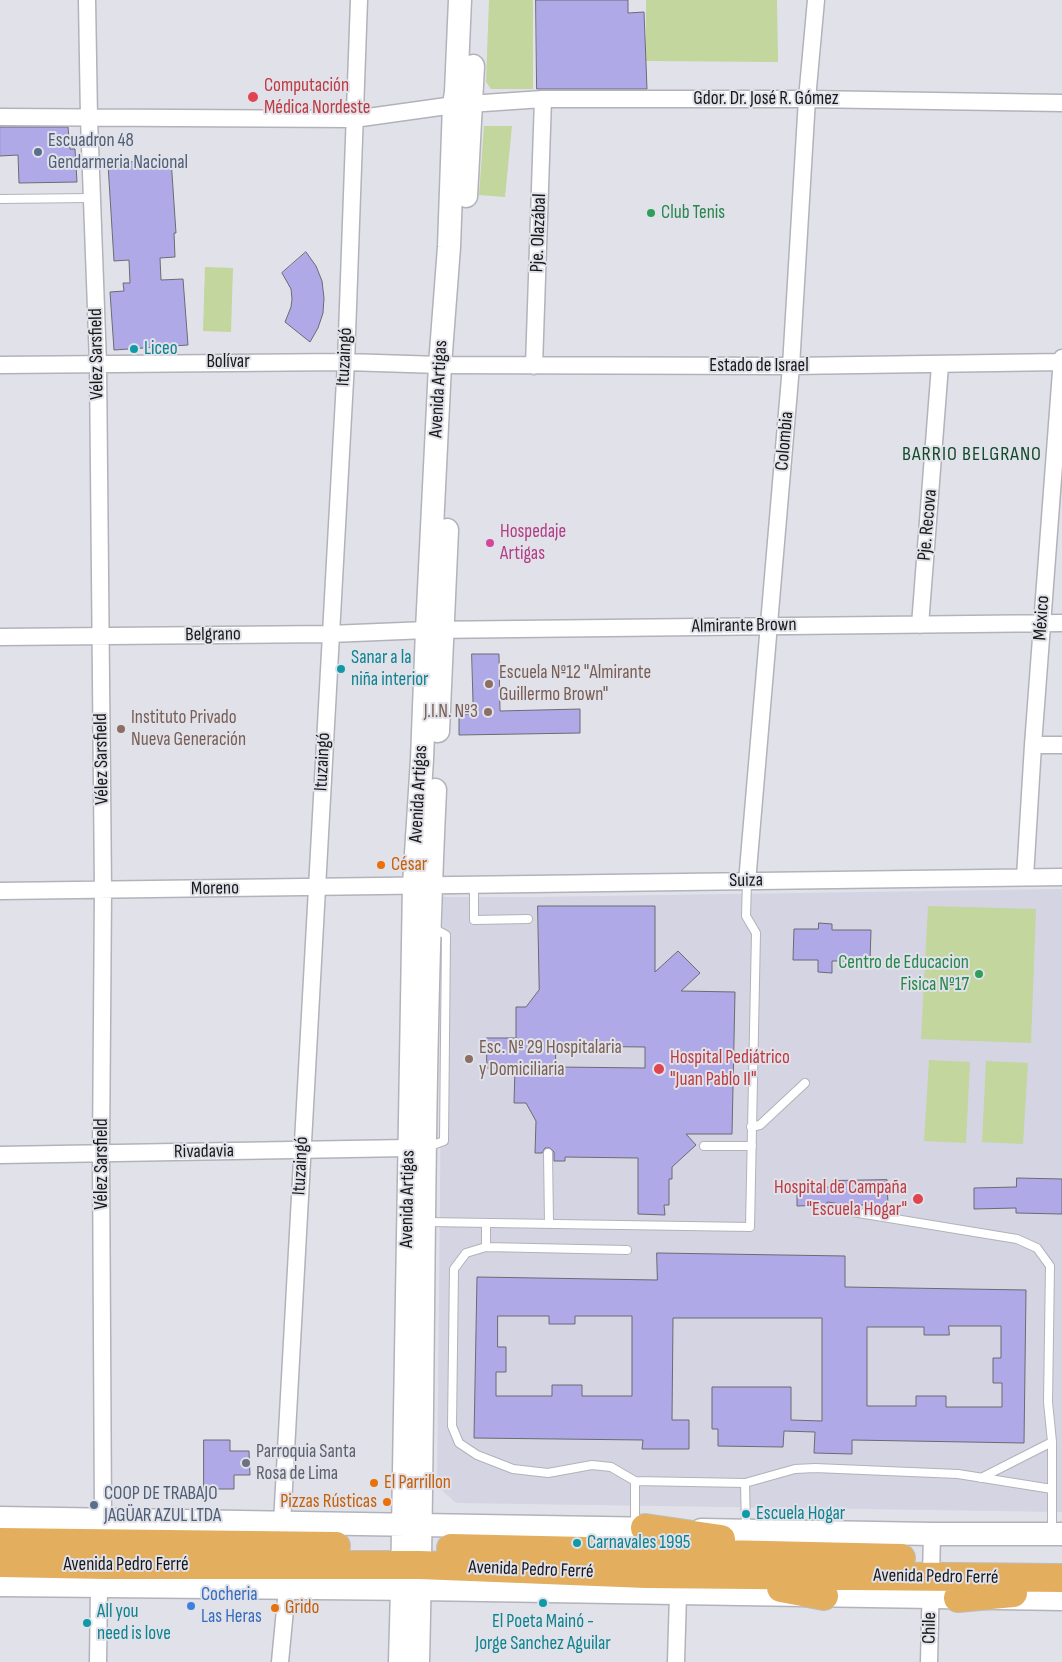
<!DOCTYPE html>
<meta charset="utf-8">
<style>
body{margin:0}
canvas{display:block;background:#e1e1e9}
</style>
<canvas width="1062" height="1662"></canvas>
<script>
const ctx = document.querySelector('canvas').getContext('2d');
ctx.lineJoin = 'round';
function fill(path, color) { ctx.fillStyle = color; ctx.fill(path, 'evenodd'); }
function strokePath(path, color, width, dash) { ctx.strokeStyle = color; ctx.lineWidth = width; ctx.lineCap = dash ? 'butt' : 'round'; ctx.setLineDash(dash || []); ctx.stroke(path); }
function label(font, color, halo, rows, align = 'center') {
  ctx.font = font + ' "Sofia Sans Condensed",sans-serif'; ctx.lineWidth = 4; ctx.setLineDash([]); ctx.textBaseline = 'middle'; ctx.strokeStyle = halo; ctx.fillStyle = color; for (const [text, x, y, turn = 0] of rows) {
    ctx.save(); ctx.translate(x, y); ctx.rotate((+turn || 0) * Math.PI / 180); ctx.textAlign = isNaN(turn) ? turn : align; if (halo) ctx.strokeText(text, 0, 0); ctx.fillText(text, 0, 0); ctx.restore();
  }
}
fill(new Path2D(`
 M1062,889v623l-606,-9 -19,-17 6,-589h92z`), '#d4d4e3');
fill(new Path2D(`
 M489,0h44v89h-42l-5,-7z
 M646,0h131l1,62 -132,-1z
 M484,126h28l-7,71 -26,-2z
 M205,267l28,1 -2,64 -28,-1z
 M928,906l108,3 -5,134 -110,-4z
 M929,1060l41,2 -4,81 -42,-2z
 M986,1061l42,2 -5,81 -41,-2z`), '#c2d69d');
const building = new Path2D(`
 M536,0h92v13l16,-1 3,77h-110z
 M0,127h68l2,22h5l2,33 -58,1 -1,-28 -18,1z
 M171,159l5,74h-2l1,24 -15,1 1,22 22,-1 5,66 -74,5 -4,-58 14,-1 -1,-8h7l-1,-23 -15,1 -6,-97z
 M306,252l10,14 6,15 2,17 -1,15 -5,15 -8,14 -25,-20 6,-15 1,-8 -1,-10 -9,-16z
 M472,654h27l1,57 80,-2v24l-121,2v-20l14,-1z
 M538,906h117v66l23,-21 22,22 -19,18 54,1 -3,142h-46l10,11 -24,22v12h-3v26h-5l1,10 -27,-1v-56l-73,-1v4h-11v-9l-4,-4h-5l-3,5h-7l1,-32 -10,-18h-12l1,-34 -28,-1 -1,-30h30v-31h10l13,-17zM556,1046l89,1v21l-89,-1z
 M819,923l13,1v6h39l-1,31h-38v12l-14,-1v-12h-25l1,-31h24z
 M1017,1178l45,1v35l-46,-1v-5l-42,1v-21l42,-1z
 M887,1180l1,25h-42l-18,-3 -5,3 -26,1v-18l36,-1v-6z
 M657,1253l188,3v31l181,3 -2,153 -172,-3v14l-38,-1 1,-21 -31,-1 -1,16 -65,-1v-17h-6v-42h79v33l31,1v-103h-149l-1,102h17v29h-47l1,-9 -169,-2 3,-161 180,3zM498,1316h51v8h26v-8h57v80h-50v-11h-30v11h-56v-24h10v-25h-8zM949,1326h52v32h-8v25h9v24h-56v-11h-30v10h-49v-79h57v8h25z
 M204,1440h26v11h19l1,24h-16v14h-30z`);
fill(building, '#b0a9e7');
strokePath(building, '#6b6b72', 1);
const lane = new Path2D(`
 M0,199l91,-1
 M474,884v36l54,-1
 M751,1127l9,-2 45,-42
 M704,1146h48
 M427,1147l17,-6 2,-206 -13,-7
 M548,1153l1,70
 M828,1208l189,31 20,9 13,18 -2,136 4,40v91
 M427,1222l323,5 6,-294 -10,-17 1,-34
 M486,1247v-24
 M627,1250l-141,-3 -20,6 -12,16 -2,157 7,17 18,12 36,14 35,4 44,-8 19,2 24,14
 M981,1478l71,-36
 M745,1483l1,46
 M635,1526v-45l110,2 50,-14 20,-1 143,6 94,15`);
const street = new Path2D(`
 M87,0l2,118 9,245 5,527 -2,263 2,366
 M0,117l354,2 100,-14 89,-6h264l255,4
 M0,365l346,-3 94,3 351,1 271,-4
 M534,366l9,-267
 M920,625l20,-260
 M0,637l330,-3 97,-4 635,-7
 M1033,745h29
 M1025,877l8,-132 29,-387
 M747,882l44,-516 16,-267 9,-99
 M0,891l1062,-14
 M0,1155l408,-7
 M282,1523l64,-1161 13,-362
 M98,1662l1,-75
 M280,1662l7,-73
 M676,1662l2,-68
 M929,1662l3,-128`);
const secondary = new Path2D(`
 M466,196l7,-130
 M438,731l9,-201
 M0,1518l661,11
 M701,1530l231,4h130
 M0,1585l420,4 642,10
 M400,1662l2,-73 12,-704 8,-126 5,-129 13,-265 9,-118 5,-142 2,-13 4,-92
 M418,1662c7,-291 3,-582 17,-872`);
const highway = new Path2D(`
 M645,1528l76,11
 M0,1542l336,4
 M451,1548l450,10
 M0,1563l106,2h314l226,9 416,4
 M781,1588l43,8
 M958,1598l55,-5`);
strokePath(lane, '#b2b2ba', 10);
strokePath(street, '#b2b2ba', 19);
strokePath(secondary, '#b2b2ba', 25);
strokePath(highway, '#bebebf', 30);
strokePath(lane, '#fff', 8);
strokePath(street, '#fff', 16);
strokePath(secondary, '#fff', 22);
strokePath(highway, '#e3af5f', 28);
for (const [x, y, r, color] of [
 [253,97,6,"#e0444e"],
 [38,152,5,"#5c6f8a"],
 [651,213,5,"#2e9e5b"],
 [134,349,5,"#0f9aa8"],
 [490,543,5,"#d1479c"],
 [341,669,5,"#0f9aa8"],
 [489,684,5,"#8d6e63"],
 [488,712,5,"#8d6e63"],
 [121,729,5,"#8d6e63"],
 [381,865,5,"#e8710a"],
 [979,974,5,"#2e9e5b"],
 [469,1059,5,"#8d6e63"],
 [659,1069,6,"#e0444e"],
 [918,1199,6,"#e0444e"],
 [246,1463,5,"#6b7280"],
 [374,1483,5,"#e8710a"],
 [387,1502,5,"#e8710a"],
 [94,1505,5,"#5c6f8a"],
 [746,1514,5,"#0f9aa8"],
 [577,1543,5,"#0f9aa8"],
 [543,1603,5,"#0f9aa8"],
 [191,1606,5,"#3f7fe0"],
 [275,1608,5,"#e8710a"],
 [87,1623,5,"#0f9aa8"]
]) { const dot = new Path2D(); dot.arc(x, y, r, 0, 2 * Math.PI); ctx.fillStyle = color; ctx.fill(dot); strokePath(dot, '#e1e1e9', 2); }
label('19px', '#be3a42', '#e1e1e9', [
 ["Computación",264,86],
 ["Médica Nordeste",264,108],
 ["Hospital Pediátrico",670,1058],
 ["\"Juan Pablo II\"",670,1080],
 ["Hospital de Campaña",907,1188,"right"],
 ["\"Escuela Hogar\"",907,1210,"right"]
], 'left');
label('19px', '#18181b', '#e1e1e9', [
 ["Gdor. Dr. José R. Gómez",766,99],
 ["Pje. Olazábal",539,233,-88],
 ["Vélez Sarsfield",97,354,-91],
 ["Ituzaingó",345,357,-87],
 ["Bolívar",228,362],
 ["Estado de Israel",759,366],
 ["Avenida Artigas",439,389,-87],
 ["Colombia",785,441,-85],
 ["Pje. Recova",928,525,-85],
 ["México",1042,618,-86],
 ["Almirante Brown",744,626,-1],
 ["Belgrano",213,635,-1],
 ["Vélez Sarsfield",102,759,-91],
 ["Ituzaingó",323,762,-87],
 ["Avenida Artigas",419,794,-87],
 ["Suiza",746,881,-1],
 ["Moreno",215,889,-1],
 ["Rivadavia",204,1152,-1],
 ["Vélez Sarsfield",102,1164,-90],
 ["Ituzaingó",301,1166,-87],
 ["Avenida Artigas",408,1199,-89],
 ["Avenida Pedro Ferré",126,1565],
 ["Avenida Pedro Ferré",531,1570,2],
 ["Avenida Pedro Ferré",936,1577,1],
 ["Chile",930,1628,-89]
]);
label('19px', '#4e5e75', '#e1e1e9', [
 ["Escuadron 48",48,141],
 ["Gendarmeria Nacional",48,163],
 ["COOP DE TRABAJO",104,1494],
 ["JAGÜAR AZUL LTDA",104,1516]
], 'left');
label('19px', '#27864d', '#e1e1e9', [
 ["Club Tenis",661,213],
 ["Centro de Educacion",969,963,"right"],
 ["Fisica Nº17",969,985,"right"]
], 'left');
label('19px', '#0d838f', '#e1e1e9', [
 ["Liceo",144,349],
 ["Sanar a la",351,658],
 ["niña interior",351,680],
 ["Escuela Hogar",756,1514],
 ["Carnavales 1995",587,1543],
 ["All you",97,1612],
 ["need is love",97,1634],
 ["El Poeta Mainó -",543,1622,"center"],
 ["Jorge Sanchez Aguilar",543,1644,"center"]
], 'left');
label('19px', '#b23c85', '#e1e1e9', [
 ["Hospedaje",500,532],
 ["Artigas",500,554]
], 'left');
label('19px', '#785e54', '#e1e1e9', [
 ["Escuela Nº12 \"Almirante",499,673],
 ["Guillermo Brown\"",499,695],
 ["J.I.N. Nº3",478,712,"right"],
 ["Instituto Privado",131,718],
 ["Nueva Generación",131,740],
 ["Esc. Nº 29 Hospitalaria",479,1048],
 ["y Domiciliaria",479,1070]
], 'left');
label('19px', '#c56008', '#e1e1e9', [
 ["César",391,865],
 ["El Parrillon",384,1483],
 ["Pizzas Rústicas",377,1502,"right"],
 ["Grido",285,1608]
], 'left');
label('19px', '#5b616d', '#e1e1e9', [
 ["Parroquia Santa",256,1452],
 ["Rosa de Lima",256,1474]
], 'left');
label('19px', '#366cbe', '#e1e1e9', [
 ["Cocheria",201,1595],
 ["Las Heras",201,1617]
], 'left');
ctx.letterSpacing = '1px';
label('20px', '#124a2a', '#e1e1e9', [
 ["BARRIO BELGRANO",972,455]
]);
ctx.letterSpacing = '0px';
</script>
